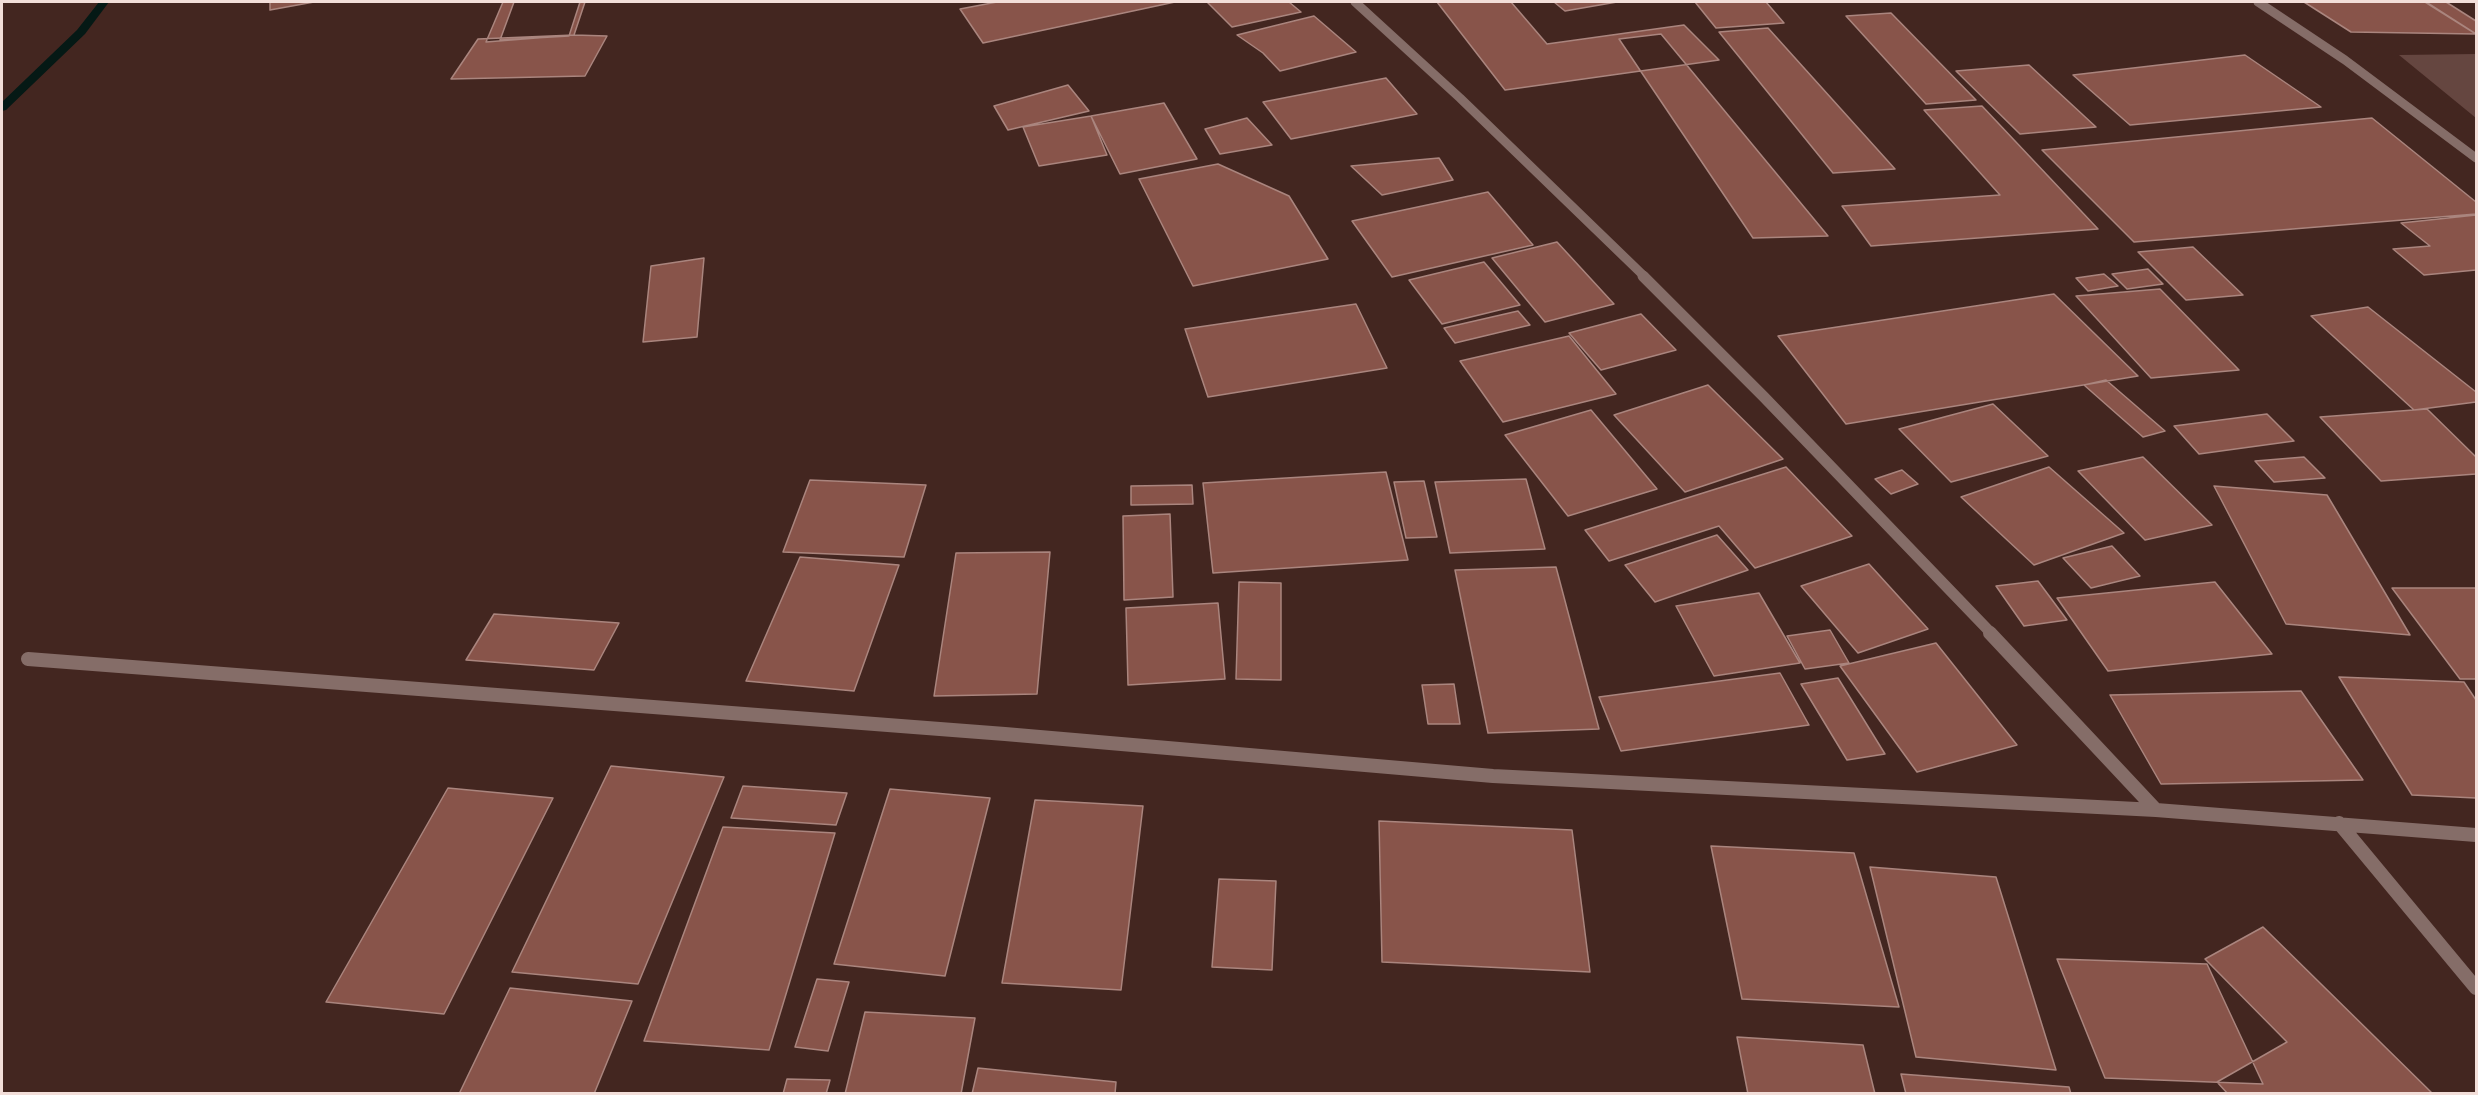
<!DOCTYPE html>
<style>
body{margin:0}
#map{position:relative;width:2478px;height:1095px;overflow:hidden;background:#432620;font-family:"IBM Plex Sans",sans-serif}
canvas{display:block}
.frame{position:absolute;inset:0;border:3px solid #f2ded9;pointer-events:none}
</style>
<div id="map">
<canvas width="2478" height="1095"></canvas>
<div class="frame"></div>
</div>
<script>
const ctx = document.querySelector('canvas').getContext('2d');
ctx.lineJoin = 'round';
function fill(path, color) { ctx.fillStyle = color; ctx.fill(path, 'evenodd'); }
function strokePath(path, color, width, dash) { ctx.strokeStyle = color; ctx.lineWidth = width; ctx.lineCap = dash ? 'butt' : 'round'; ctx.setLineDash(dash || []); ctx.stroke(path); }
fill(new Path2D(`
 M2476,54v64l-77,-63z`), '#654640');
fill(new Path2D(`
 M99,2h10l-24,32 -79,76 -4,1v-9l75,-72z`), '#051915');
const building = new Path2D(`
 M270,2h44l-44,8z
 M503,2h82l-11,33 -88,7z
 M514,2h66l-11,34 -69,4z
 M997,2h178l-192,41 -23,-34z
 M1207,2h82l12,10 -69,15z
 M1437,2h74l36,42 137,-19 35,35 -214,30z
 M1554,2h63l-52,9z
 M1695,2h71l18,21 -68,5z
 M2304,2h122l50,32 -125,-2z
 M2425,2h21l30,19v13z
 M1891,13l85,87 -50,4 -80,-88z
 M1314,16l42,36 -76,19 -17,-18 -26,-18z
 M1768,28l127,141 -62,4 -114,-141z
 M1661,34l167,202 -75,2 -134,-199z
 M574,35l33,1 -22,40 -134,3 27,-40z
 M2245,55l76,52 -191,18 -57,-50z
 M2029,65l67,62 -76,7 -64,-63z
 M1386,78l31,36 -126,25 -28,-37z
 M1068,85l21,26 -81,19 -14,-24z
 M1164,103l33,56 -77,15 -29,-58z
 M1982,106l116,123 -227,17 -29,-40 158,-11 -76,-85z
 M1091,116l16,39 -68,11 -16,-39z
 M1247,118l25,27 -52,9 -15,-25z
 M2372,118l104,84v12l-342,28 -92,-92z
 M1439,158l14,22 -71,15 -31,-29z
 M1218,164l71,32 39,63 -135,27 -54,-107z
 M1488,192l45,53 -141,32 -40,-56z
 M2476,215v55l-52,5 -31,-26 37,-3 -29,-23z
 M1557,242l57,62 -69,18 -53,-64z
 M2193,247l50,48 -57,5 -48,-48z
 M704,258l-7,79 -54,5 8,-76z
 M1484,262l36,43 -78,19 -33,-44z
 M2148,269l15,15 -36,5 -15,-15z
 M2104,274l14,12 -30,5 -12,-13z
 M2160,289l79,81 -88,8 -75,-82z
 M2054,294l84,82 -292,48 -68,-88z
 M1356,304l31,64 -179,29 -23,-68z
 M2368,307l108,85v10l-62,8 -103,-94z
 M1518,311l12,14 -75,18 -11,-15z
 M1641,314l35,36 -75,20 -32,-37z
 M1569,336l47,58 -113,28 -43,-61z
 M2106,380l59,51 -22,6 -59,-52z
 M1708,385l75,74 -98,33 -71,-77z
 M1993,404l55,52 -97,26 -52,-53z
 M2427,409l49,48v17l-95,7 -61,-64z
 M1591,410l66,79 -89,27 -63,-81z
 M2267,414l27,27 -95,13 -25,-28z
 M2143,457l69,68 -67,15 -67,-69z
 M2304,457l21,21 -51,4 -19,-21z
 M1786,467l66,69 -97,32 -36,-42 -110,35 -24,-31z
 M2049,467l75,66 -90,32 -73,-68z
 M1902,470l16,14 -27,10 -16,-15z
 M1386,472l22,88 -195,13 -10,-90z
 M1526,479l19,70 -95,4 -15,-71z
 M810,480l116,5 -22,72 -121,-5z
 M1424,481l13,56 -31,1 -12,-56z
 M1192,485l1,19 -62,1v-19z
 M2214,486l113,9 83,140 -124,-11z
 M1170,514l3,83 -49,3 -1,-84z
 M1717,535l31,35 -93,32 -30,-37z
 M2112,546l28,30 -49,12 -28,-30z
 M1050,552l-13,142 -103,2 22,-143z
 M800,557l99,8 -45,126 -108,-10z
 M1869,564l59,65 -70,24 -57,-67z
 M1556,567l43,162 -111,4 -33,-163z
 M2038,581l29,39 -43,6 -28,-40z
 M1239,582l42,1v97l-45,-1z
 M2215,582l57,72 -164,17 -51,-73z
 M2392,588h84v91h-16z
 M1759,593l41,70 -86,13 -38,-70z
 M1218,603l7,76 -97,6 -2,-77z
 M494,614l125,9 -25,47 -128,-10z
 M1830,630l19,33 -44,6 -18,-33z
 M1936,643l81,102 -100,27 -77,-106z
 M1780,673l29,52 -188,26 -22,-54z
 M2339,677l125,5 12,18v98l-64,-3z
 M1838,678l47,76 -38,6 -46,-76z
 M1454,684l6,40h-32l-6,-39z
 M2301,691l62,89 -202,4 -51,-89z
 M611,766l113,11 -86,207 -126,-12z
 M743,786l104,7 -11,32 -105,-7z
 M448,788l105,10 -109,216 -118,-12z
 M890,789l100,9 -45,178 -111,-12z
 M1035,800l108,6 -22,184 -119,-7z
 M1379,821l193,9 18,142 -208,-10z
 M723,827l112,6 -66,217 -125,-9z
 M1711,846l143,7 45,154 -157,-8z
 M1870,867l126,10 60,193 -140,-13z
 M1219,879l57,2 -4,89 -60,-3z
 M2263,927l170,167h-205l-11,-12 70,-40 -82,-83z
 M2057,959l150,5 56,120 -158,-6z
 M817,979l32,3 -21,69 -33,-4z
 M510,988l122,13 -38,93h-135z
 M865,1012l110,6 -14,76h-116z
 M1737,1037l126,8 12,49h-127z
 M978,1068l138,14 -1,12h-143z
 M1901,1074l168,13 2,7h-165z
 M787,1079l43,1 -4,14h-43z`);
fill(building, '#88544a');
strokePath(building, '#aa857e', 1.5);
strokePath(new Path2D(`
 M1355,2l105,96 185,179
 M2258,2l87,58 131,98`), '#856d68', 9);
strokePath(new Path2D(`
 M1643,276l121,121 228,237`), '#856d68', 11);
strokePath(new Path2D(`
 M1990,633l166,177
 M28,659l977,75 488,42 663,34 320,25
 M2339,823l137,165`), '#856d68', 14);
</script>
